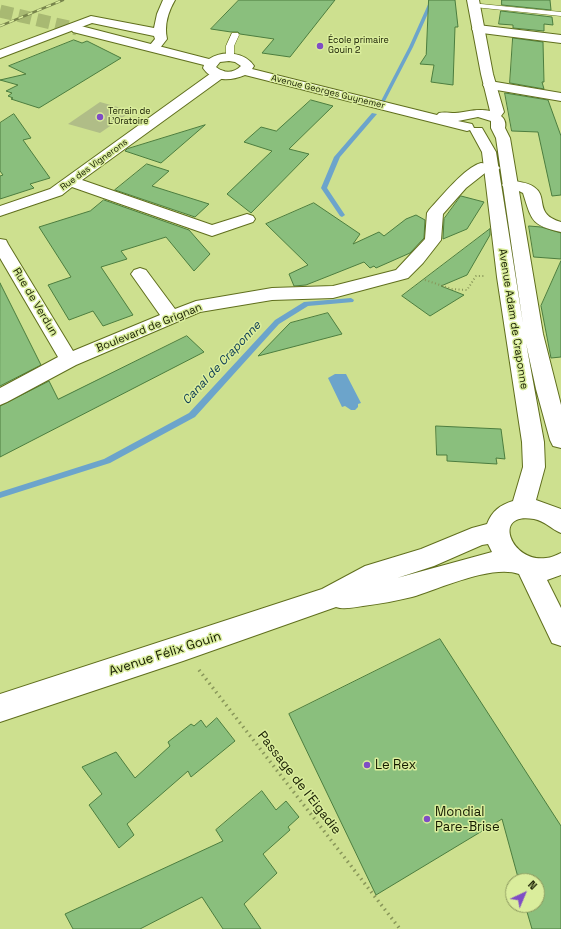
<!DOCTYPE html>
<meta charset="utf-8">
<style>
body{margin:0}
#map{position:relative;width:561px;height:929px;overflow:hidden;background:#cde08f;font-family:"Space Grotesk",sans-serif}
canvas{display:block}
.north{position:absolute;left:505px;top:873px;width:40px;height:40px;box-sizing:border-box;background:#daed9c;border:1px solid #8c995e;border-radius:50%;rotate:44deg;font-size:11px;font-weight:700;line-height:16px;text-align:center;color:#161c00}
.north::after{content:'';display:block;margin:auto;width:14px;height:18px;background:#7f4dc5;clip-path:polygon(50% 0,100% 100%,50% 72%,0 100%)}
</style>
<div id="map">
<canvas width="561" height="929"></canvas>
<div class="north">N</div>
</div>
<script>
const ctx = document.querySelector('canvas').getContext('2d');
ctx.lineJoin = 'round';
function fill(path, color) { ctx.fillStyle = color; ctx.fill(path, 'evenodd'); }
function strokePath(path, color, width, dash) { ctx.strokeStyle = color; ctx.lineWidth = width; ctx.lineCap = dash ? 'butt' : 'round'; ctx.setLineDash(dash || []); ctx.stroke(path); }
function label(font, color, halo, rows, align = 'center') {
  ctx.font = font + ' "Space Grotesk",sans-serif'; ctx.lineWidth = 3; ctx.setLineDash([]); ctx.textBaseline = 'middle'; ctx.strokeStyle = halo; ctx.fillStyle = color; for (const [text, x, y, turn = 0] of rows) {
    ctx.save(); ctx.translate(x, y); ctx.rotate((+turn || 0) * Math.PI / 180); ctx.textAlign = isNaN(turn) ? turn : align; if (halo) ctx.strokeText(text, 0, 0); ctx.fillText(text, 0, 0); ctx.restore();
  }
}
fill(new Path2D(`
 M100,102l32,9 -32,22 -32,-9z`), '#b0bd87');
fill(new Path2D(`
 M335,374h11l15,29 -3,1v3l-3,3h-4l-6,-4 -3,1 -14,-29z`), '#6ca4cb');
fill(new Path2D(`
 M430,0h4l-21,47 -29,56 -4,1v-1l29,-56z
 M372,113l5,1 -37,43 -13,31 18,27 -3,2 -2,-1 -19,-28 13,-31z
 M351,298l3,2 -1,2 -45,4 -29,18 -84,93 -85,46 -110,35v-6l104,-33 85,-46 86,-93 29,-18z`), '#6ca4cb');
const building = new Path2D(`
 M239,0h96l-45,57 -28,-4 12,-14 -34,-5 -2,-2h-7l-20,-3z
 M429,0h26l3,27h-3l-2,58 -22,-3 3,-17 -14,-1 6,-9z
 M502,0h48l1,10 -49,-5z
 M501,11l51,6 1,8 -9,-1v7l-31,-3v-3l-14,-1z
 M513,38l30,4 1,40h-2l2,7 -34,-6z
 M74,40l8,3 5,-2 34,17 -82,50 -28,-9 2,-1 -5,-2 4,-3 -6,-2 12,-6 -18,-5 26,-6 -17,-8z
 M505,93l43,7 13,36v59l-9,1 -14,-64 -26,-1z
 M311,100l22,6 -44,43 20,5 -58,59 -24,-19 45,-43 -28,-9 17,-15 15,4z
 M14,114l17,24 -8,2 27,38 -20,6 4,4 -34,11v-23l3,-1 -3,-4v-48z
 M205,125l-44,38 -36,-12 2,-2z
 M147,164l22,7 -17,15 57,18 -14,13 -80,-27z
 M461,196l23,6 -17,27 -24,10 1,-20z
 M104,200l85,30 21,24 -16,17 -28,-34 -45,14 6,8 -26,8 32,48 -30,11 -10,-15 -24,9 -21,-35 23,-8 -32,-50 51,-16z
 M314,203l46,31 -7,10 26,-12 5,4 22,-17 10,-4 9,5 -1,18 -14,15 -34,15 -2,-2 -4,2 -6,-6 -58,23 -12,1 -5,-12 19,-9 -42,-41z
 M529,226l12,1 20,6v26l-27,-2z
 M490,229v6l-23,40 -26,11 23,9 -34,21 -28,-20z
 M561,261v96l-10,1 -10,-52z
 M0,283l41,82 -41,21z
 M328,313l14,21 -84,22 32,-33z
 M187,336l17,16 -204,105v-51l49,-25 9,18z
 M436,426l65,3 4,30 -9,-1 1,6 -50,-3v-6h-10z
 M440,639l121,187v103h-29l-7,-24h12v-24h-18l-17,-62 -126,76 -87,-181z
 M217,718l18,23 -44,36 -3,-6 -61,53 7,11 -15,13 -30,-43 13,-11 -20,-27 34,-15 19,26 35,-32 -2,-4 23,-18 3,2 7,-6 5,7z
 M262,791l14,19 10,-9 13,16 -11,10 2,3 -27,24 14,19 -33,31 17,25h-38l-21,-32 -62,32h-67l-8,-15 158,-73 -7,-11z`);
fill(building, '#8abf7d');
strokePath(building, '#4c7d3f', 1);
strokePath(new Path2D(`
 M0,11l77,18`), '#a8b972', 13, [13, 6]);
const lane = new Path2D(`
 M471,3l90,9v4l-87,-9 -4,-2z
 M232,33h6l1,2 -5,11v12l-4,3 -4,-3v-12z`);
const street = new Path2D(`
 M163,0h12c-7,12 -11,25 -8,39l-7,9h-8l-2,-3 5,-6 -1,-3 -62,-13 -92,35v-8l91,-34 63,12 3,-14z
 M478,25l83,10v8l-87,-11 -2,-3 2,-3z
 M219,70l5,1 1,3 -1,3 -142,103 130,45 35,-11 6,2 2,3 -2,3 -41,14 -140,-49 -10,8 -62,21v-10l50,-17 164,-118z
 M490,81l71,12v8l-76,-13 -2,-3 2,-3z
 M481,163l16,2 3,3 -3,3 -12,2 -19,15 -23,26 -2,26 -18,23 -15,15 -75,20 -61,2 -72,12 -124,53 -69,37 -7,3v-17l58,-31 -58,-99v-19l6,1 2,4 65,107 87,-36 -29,-41 3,-4 6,-2 6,2 29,39 21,-8 76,-13 61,-2 63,-16 29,-31 2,-26 2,-3c12,-13 36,-43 52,-47z
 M510,180c8,2 17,2 24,7 15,10 -1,27 27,35v10c-30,-7 -29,-11 -38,-39l-4,-2 -14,-3 -3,-3 3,-3z`);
const secondary = new Path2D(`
 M467,0h12l14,74 11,38 -3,4c4,3 5,8 4,12l5,10 33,196 18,71v43l-8,-2 -3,-6 -14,-51 -10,-46 18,99 1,25 -9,33 25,9v24c-10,-4 -16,-12 -27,-14 -43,-8 -23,44 12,39 5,0 10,-3 15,-5v22l-14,5 14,28v38l-9,-3 -33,-69c-27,-10 -80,15 -107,23 -16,4 -32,7 -49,9 -8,1 -19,4 -27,1l-153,54 -183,61v-28l322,-105 43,-23 56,-17 51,-21 15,-4c5,-13 13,-19 26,-23l10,-34 -1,-25 -25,-165 -13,-109 -2,-16 -12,-22 -3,1 -222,-56c-14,6 -33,7 -42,-7l1,-3 -131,-33 -2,-3 2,-3 4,-1 132,34c14,-9 36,-7 45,7l-2,3 185,46 2,-2c6,-1 10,0 16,0 13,-1 21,-5 35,-2l-9,-37zM229,61l6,1 6,4c-7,7 -17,8 -25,1l4,-5zM478,117l13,4v7l5,10 27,186 -27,-172 -14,-24h-8l-2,-4 -14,-3zM488,544l4,8 -95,26 37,-12 48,-21z`);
strokePath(lane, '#606f1d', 1);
strokePath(street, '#606f1d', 2);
strokePath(secondary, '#606f1d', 2);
strokePath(new Path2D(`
 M425,280l27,9 15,1 9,-14h9`), '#889659', 2, [1, 2.5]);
strokePath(new Path2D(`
 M199,670l201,259`), '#889659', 3.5, [1.5, 4]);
fill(lane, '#fff');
fill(street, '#fff');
fill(secondary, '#fff');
const rail = new Path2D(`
 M0,26l63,-26`);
strokePath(rail, '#78854c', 2.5);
strokePath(rail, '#daed9c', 1.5, [5]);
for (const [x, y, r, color] of [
 [320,46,4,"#7f4dc5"],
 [100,117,4,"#7f4dc5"],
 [367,765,4,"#7f4dc5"],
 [427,819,4,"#7f4dc5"]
]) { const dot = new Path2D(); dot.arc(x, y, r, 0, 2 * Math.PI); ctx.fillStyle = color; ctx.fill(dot); strokePath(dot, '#daed9c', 1.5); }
label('9px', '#161c00', '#daed9c', [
 ["École primaire",328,41],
 ["Gouin 2",328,51],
 ["Terrain de",108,112],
 ["L'Oratoire",108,122]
], 'left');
label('9px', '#161c00', '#daed9c', [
 ["Avenue Georges Guynemer",328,92,14],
 ["Rue des Vignerons",94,165,-36]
]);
label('11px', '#161c00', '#daed9c', [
 ["Rue de Verdun",35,302,59],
 ["Avenue Adam de Craponne",513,319,81],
 ["Boulevard de Grignan",149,328,-22]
]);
label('italic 12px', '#093953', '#daed9c', [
 ["Canal de Craponne",222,363,-47]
]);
label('13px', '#161c00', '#daed9c', [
 ["Avenue Félix Gouin",165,654,-18],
 ["Passage de l'Eigadie",299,783,52]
]);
label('13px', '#161c00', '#daed9c', [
 ["Le Rex",375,765],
 ["Mondial",435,812],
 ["Pare-Brise",435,827]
], 'left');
</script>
